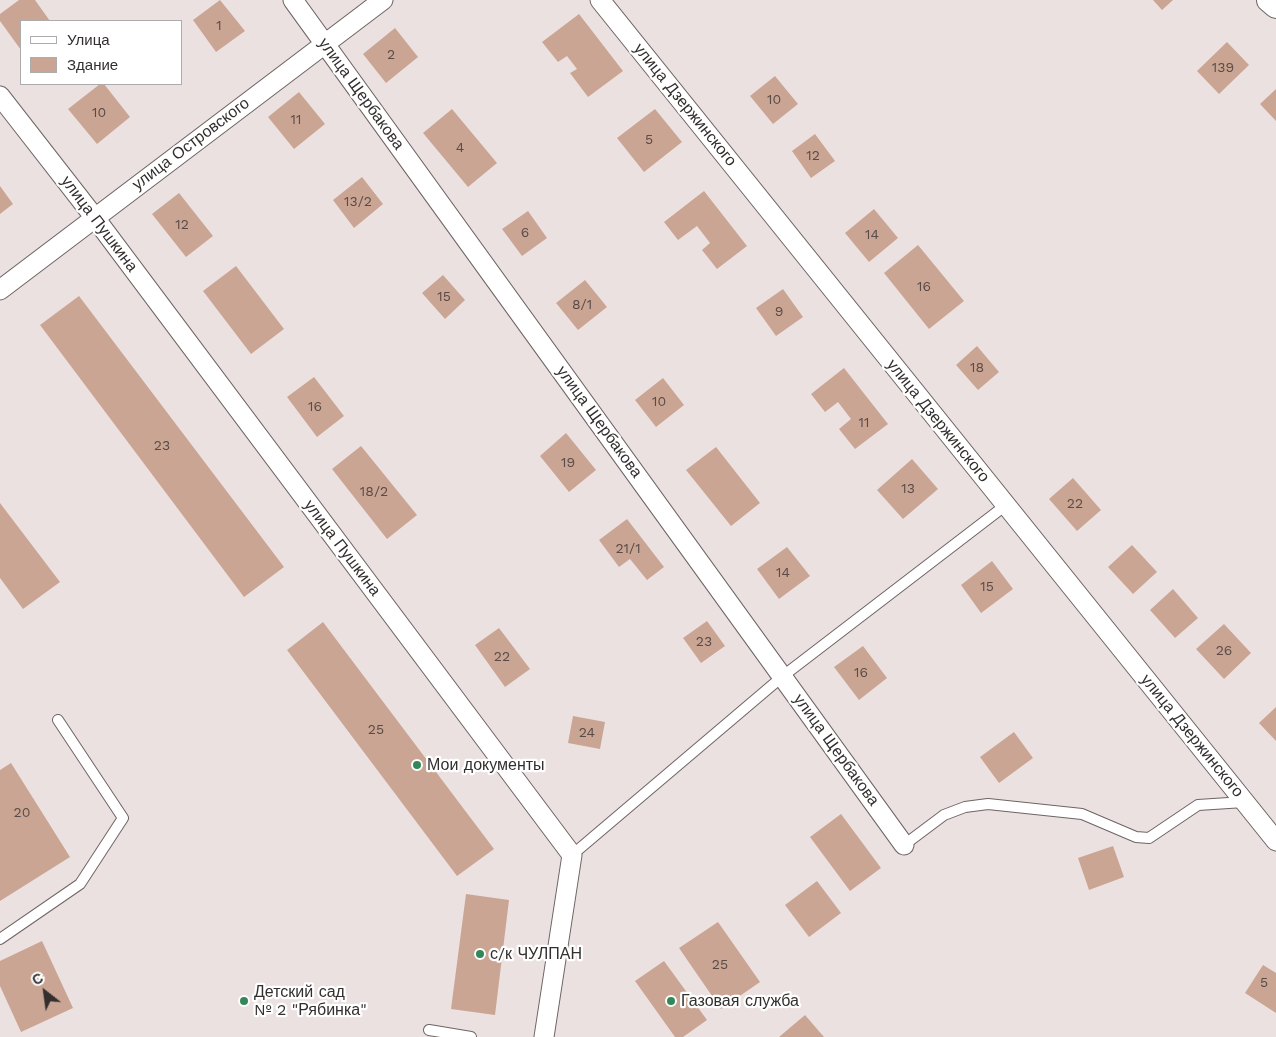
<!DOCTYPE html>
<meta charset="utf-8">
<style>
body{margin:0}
#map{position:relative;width:1276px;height:1037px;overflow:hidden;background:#ece1e1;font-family:"Work Sans",sans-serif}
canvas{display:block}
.legend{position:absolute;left:20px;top:20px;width:162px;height:65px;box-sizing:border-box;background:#fff;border:1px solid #adacac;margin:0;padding:6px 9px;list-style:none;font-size:15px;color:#332f2f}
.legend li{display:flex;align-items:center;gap:10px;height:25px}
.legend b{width:25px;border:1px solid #adacac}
.north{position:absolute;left:20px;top:967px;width:50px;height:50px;-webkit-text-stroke:4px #fff;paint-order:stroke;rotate:330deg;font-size:14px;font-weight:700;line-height:20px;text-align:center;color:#332f2f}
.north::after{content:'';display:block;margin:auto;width:18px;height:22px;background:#332f2f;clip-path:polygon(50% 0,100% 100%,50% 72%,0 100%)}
</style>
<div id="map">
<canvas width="1276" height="1037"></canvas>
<ul class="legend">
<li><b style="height:6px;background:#fff"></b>Улица</li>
<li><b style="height:14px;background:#cba593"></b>Здание</li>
</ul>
<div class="north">С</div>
</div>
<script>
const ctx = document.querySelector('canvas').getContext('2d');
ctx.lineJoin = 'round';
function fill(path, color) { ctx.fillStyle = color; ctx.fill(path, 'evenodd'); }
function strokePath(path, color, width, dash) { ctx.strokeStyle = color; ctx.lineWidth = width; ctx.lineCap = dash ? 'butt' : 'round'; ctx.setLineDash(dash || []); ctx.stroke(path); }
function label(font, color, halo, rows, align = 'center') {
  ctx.font = font + ' "Work Sans",sans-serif'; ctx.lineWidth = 4.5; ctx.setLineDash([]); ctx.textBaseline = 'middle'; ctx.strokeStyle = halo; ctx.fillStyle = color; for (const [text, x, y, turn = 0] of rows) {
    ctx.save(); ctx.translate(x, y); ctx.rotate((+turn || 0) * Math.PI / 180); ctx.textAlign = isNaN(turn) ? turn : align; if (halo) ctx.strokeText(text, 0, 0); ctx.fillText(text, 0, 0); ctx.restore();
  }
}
fill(new Path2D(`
 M19,0h16l15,21h-29v29l-21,-29v-7z
 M220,0l25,31 -29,21 -23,-32z
 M1153,0h20l-11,10z
 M579,14l44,57 -35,26 -18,-24 7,-4 -10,-13 -9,6 -16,-20z
 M395,28l23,29 -32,26 -23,-29z
 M1227,42l22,23 -30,29 -22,-23z
 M775,76l23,28 -25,20 -23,-28z
 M100,84h4l26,33 -33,27 -29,-35z
 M1276,89v32l-16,-17z
 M299,92l26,32 -31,25 -26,-32z
 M452,109l45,54 -29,24 -45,-54z
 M655,109l27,33 -38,30 -27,-34z
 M815,134l20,27 -24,17 -19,-27z
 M362,177l21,27 -29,24 -21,-28z
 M0,186l13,18 -13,10z
 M704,191l43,55 -30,23 -15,-19 8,-7 -13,-17 -19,14 -14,-18z
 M179,193l34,43 -27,21 -34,-43z
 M874,209l24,29 -29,24 -24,-29z
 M528,211l19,27 -25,18 -20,-27z
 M918,245l46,56 -35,28 -45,-56z
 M236,266l48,63 -33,25 -48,-63z
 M443,275l22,25 -20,19 -23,-26z
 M585,280l22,27 -29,23 -22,-27z
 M783,289l20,28 -27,19 -20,-28z
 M79,296l205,271 -40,30 -204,-272z
 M977,346l22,26 -21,18 -22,-25z
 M844,368l44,56 -33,25 -16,-20 12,-10 -13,-17 -13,10 -14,-18z
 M314,377l30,39 -27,21 -30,-40z
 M663,378l21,27 -28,22 -21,-27z
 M566,433l30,37 -27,22 -29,-36z
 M361,446l56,69 -30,24 -55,-70z
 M716,447l44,56 -29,23 -45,-56z
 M912,459l26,30 -35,30 -26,-29z
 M1073,478l28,32 -24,21 -28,-32z
 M0,503l60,79 -37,27 -23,-31z
 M627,519l37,48 -17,13 -17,-21 -11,8 -20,-27z
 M1132,545l25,27 -24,22 -25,-27z
 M787,547l23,29 -31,23 -22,-30z
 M992,561l21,28 -32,24 -20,-28z
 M1173,589l25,29 -23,20 -25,-28z
 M707,621l18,25 -24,17 -18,-25z
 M323,622l171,227 -37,27 -170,-226z
 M1224,624l27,29 -27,26 -28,-30z
 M499,628l31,41 -25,18 -30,-42z
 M863,646l24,32 -28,22 -25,-33z
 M1276,707v34l-17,-18z
 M573,716l32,6 -5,27 -32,-6z
 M1014,732l19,26 -34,25 -19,-26z
 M11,763l59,94 -70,44v-131z
 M841,814l40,54 -31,23 -40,-54z
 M1113,846l11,31 -35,13 -11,-32z
 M817,881l24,32 -32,24 -24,-32z
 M466,894l43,6 -14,115 -44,-6z
 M718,922l42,60 -39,27 -42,-61z
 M42,941l31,67 -52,24 -21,-46v-25z
 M664,961l43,59 -24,17h-8l-40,-56z
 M1263,965l13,8v40l-31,-20z
 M805,1015l19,22h-45z`), '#cba593');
const service = new Path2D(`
 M904,845l40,-30 21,-8 23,-3 94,10 54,23 13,1 49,-33 46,-3
 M572,855l211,-179 223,-171
 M0,939l80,-55 43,-66 -65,-98
 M429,1030l42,7`);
const minor = new Path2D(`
 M293,0l611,845
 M600,0l676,841
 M0,96l95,122 477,637 -28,182
 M0,290l383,-290`);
const tertiary = new Path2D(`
 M1269,0l7,6`);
strokePath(service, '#6e6464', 12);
strokePath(minor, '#6e6464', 21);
strokePath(tertiary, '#6e6464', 26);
strokePath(service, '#fff', 10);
strokePath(minor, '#fff', 19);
strokePath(tertiary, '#fff', 24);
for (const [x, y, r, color] of [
 [417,765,5,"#348759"],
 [480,954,5,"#348759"],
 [244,1001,5,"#348759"],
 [671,1001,5,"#348759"]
]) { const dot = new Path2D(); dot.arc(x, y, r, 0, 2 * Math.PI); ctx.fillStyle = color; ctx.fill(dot); strokePath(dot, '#fff', 2); }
label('14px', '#594c48', null, [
 ["1",219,26],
 ["2",391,55],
 ["139",1223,68],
 ["10",774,100],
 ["10",99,113],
 ["11",296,120],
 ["5",649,140],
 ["4",460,148],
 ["12",813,156],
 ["13/2",358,202],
 ["12",182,225],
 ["6",525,233],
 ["14",872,235],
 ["16",924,287],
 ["15",444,297],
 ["8/1",582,305],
 ["9",779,312],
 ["18",977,368],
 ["10",659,402],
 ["16",315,407],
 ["11",864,423],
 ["23",162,446],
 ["19",568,463],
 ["13",908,489],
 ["18/2",374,492],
 ["22",1075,504],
 ["21/1",628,549],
 ["14",783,573],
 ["15",987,587],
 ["23",704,642],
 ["26",1224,651],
 ["22",502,657],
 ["16",861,673],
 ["25",376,730],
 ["24",587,733],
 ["20",22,813],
 ["25",720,965],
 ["5",1264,983]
]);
label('16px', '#332f2f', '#fff', [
 ["улица Щербакова",361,94,54],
 ["улица Дзержинского",685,105,51],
 ["улица Островского",191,144,-37],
 ["улица Пушкина",99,224,53],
 ["улица Дзержинского",938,421,51],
 ["улица Щербакова",599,422,54],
 ["улица Пушкина",342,548,53],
 ["улица Дзержинского",1192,736,51],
 ["улица Щербакова",836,750,54]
]);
label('16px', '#332f2f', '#fff', [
 ["Мои документы",427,765],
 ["с/к ЧУЛПАН",490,954],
 ["Детский сад",254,992],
 ["№ 2 \"Рябинка\"",254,1010],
 ["Газовая служба",681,1001]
], 'left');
</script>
